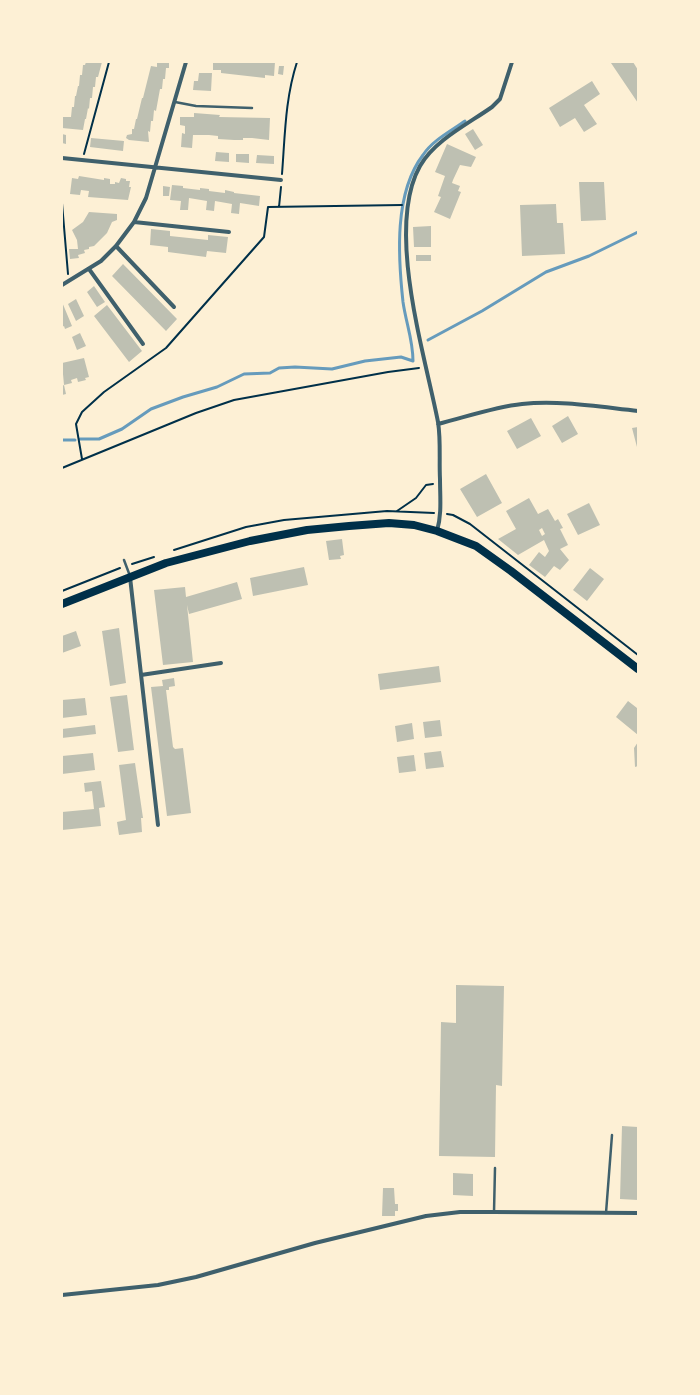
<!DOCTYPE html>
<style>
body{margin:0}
#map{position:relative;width:700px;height:1395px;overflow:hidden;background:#fdf0d5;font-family:Quicksand,sans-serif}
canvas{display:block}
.frame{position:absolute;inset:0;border:63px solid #fdf0d5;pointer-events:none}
</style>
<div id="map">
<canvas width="700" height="1395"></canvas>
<div class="frame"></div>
</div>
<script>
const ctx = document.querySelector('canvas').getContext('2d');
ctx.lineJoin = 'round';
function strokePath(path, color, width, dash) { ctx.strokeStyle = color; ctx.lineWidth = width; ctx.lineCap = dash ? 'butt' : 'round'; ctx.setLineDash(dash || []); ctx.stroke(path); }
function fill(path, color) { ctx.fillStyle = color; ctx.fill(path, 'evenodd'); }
strokePath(new Path2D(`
 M428,340l54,-29 64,-39 43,-16 49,-24
 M80,439h19l23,-10 29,-20 32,-12 34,-10 27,-13 26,-1 9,-5 16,-1 37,2 33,-8 36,-4 12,4c0,-21 -7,-38 -10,-59 -5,-46 -9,-109 20,-147 10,-15 28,-24 42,-34
 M62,440h13`), '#669bbc', 3);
fill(new Path2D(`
 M86,62h16l-4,15h-2l-1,10h-2l-1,11h-2l-1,11 -1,-1 -2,11h-1l-2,11 -21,-2 1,-11h8l1,-10h2l1,-11h1l2,-10h1l1,-11h2l1,-10h2z
 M157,62h12v6h-3l-1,11h-2l-1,10h-2l-4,22 -2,-1 -1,11h-2l-1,11 -2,-1 1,11 -20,-2 -3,-2 1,-3 5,-1v-5h2l2,-10h1l5,-21h1l8,-32 6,1z
 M213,62h62l-1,14 -9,-1v3l-44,-5v-3h-8z
 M612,62h21l5,8v33l-27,-40z
 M279,66h5l-1,9 -5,-1z
 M199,73h13l-1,18 -18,-1 1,-9h4z
 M592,81l8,13 -16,11 13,19 -13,8 -9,-14 -15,9 -11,-19z
 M194,113l26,2 -1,2 51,1 -1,22 -17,-2h-9v2h-9l-16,-1v-3l-9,-1h-16l-1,13 -11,-1 1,-14 3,1v-8l-5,-1v-8h14z
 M473,129l10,16 -8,5 -10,-16z
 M62,134l4,1v9l-4,-1z
 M91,138l33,3 -1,10 -33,-4z
 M447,144l29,13 -5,10 -11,-2 -7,15 -1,3 8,3 -2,5 3,1 -11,27 -16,-7 7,-15 -3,-1 7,-20 -10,-4z
 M216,152l13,1v9l-14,-1z
 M236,154h13v9l-13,-1z
 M257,155l17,1v8l-18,-1z
 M79,176l25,4v-2l6,1v5h5v-2l4,1 2,-5 5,1v2h4l-1,6h2l-3,13 -40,-3 1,-6 -8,-1 -1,5 -10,-1 2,-16 6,1z
 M579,182h25l2,38 -25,1z
 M172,185l11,1v2l17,2v-2l9,1v2l16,2v-3l9,2v1l26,3 -1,10 -19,-3 -1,11 -8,-1 1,-9 -17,-3 -1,10 -8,-1 1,-9 -18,-3 -1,12h-8l1,-9 -11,-1z
 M163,186l7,1 -1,9h-6z
 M556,204l1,19h6l2,31 -43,2 -2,-51z
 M89,212l28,2v6l-5,2 -5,11 -13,13 -5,1v2l-5,1 1,3 -7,2 1,3 -9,1 -1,-10h9l-1,-9 -5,-10 11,-8z
 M431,226v21h-17l-1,-20z
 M151,229l19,2v5l38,4v-5l20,2 -2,16 -19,-2 -1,6 -38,-5v-5l-18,-2z
 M416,255h15v6h-15z
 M123,264l54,55 -11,12 -54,-55z
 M94,286l11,16 -8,5 -10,-15z
 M76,299l8,17 -8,5 -8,-17z
 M62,302l10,24 -7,3 -1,-3 -2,1z
 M107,305l35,46 -13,11 -35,-46z
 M80,333l6,13 -9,4 -5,-13z
 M84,358l5,19 -4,1 1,2 -8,2 -1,-4 -6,2 1,3 -8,2 -2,-22z
 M64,385l2,9 -4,1v-9z
 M568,416l10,18 -16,9 -10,-17z
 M531,418l10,18 -24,13 -10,-18z
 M638,427v20h-1l-5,-19z
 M486,474l16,29 -25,14 -17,-28z
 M529,498l9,16 10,-5 7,12 3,-2 5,9 -3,1 8,16 -8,4 9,11 -9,10 -6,-4 -9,11 -16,-12 10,-13 6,5 4,-6 -5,-11 -26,15 -20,-16 18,-10 -10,-18zM542,528l3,6 -3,2 -3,-6z
 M589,503l11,22 -22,10 -11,-21z
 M342,539l2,16 -4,1 1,3 -12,1 -3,-19z
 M304,567l4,18 -55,11 -3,-18z
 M590,568l14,11 -17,22 -14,-11z
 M237,582l5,17 -53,15 -2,-9 6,57 -30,3 -9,-75 31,-3 1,10z
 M119,628l7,55 -16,3 -8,-55z
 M76,631l5,15 -19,7v-17z
 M439,666l2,16 -61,8 -2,-16z
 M174,678l1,8 -6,1v3h-3l7,57 2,2 8,-1 8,65 -24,3 -16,-129 12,-1 -1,-6z
 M127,695l7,55 -16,2 -8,-55z
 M85,698l2,17 -25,3v-18z
 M628,701l9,7 1,-2v29l-22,-18z
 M440,720l2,16 -17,2 -2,-16z
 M412,723l2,16 -17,3 -2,-16z
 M95,725l1,9 -34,4v-9z
 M638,742v24l-3,1 -1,-19z
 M441,751l3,16 -18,2 -2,-16z
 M93,753l2,17 -33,4v-18z
 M414,755l2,16 -17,2 -2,-16z
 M135,763l8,55h-2l1,14 -23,3 -2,-13 9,-2 -7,-55z
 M101,781l4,26 -6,1 2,18 -39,4v-18l32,-3 -2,-18 -7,1 -1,-9z
 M456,985l48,1 -2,100 -6,-1 -1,72 -56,-1 2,-134 15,1z
 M622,1126l16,1v73l-18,-1z
 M453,1173l20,1v22l-20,-1z
 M383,1188h11l1,16h3v7h-3v5h-13z`), '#bec0b2');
strokePath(new Path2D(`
 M84,154l25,-92
 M282,174c3,-38 3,-75 15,-112
 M62,203l6,71
 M279,207l2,-20
 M82,459l-6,-35 6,-12 22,-20 62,-44 98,-111 4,-30 134,-2
 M62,468l134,-55 38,-13 154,-28 31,-4
 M397,511l19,-13 10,-13 7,-1
 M447,514l6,1 17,9 168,131
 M174,550l72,-23 38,-7 103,-9 47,2
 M132,564l22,-7
 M62,591l58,-23`), '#003049', 2);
strokePath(new Path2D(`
 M175,102l21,4 56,2
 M124,560l6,16
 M494,1212l1,-44
 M606,1213l6,-78`), '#3f606c', 2.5);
strokePath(new Path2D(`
 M62,158l219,22
 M134,222l95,10
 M116,246l58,61
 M89,269l54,75
 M62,285l39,-24 15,-15 18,-24 12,-24 40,-136
 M438,424c28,-7 56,-17 84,-20 38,-4 78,3 116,7
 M437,531c5,-17 3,-34 3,-52 -1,-18 1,-39 -2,-57 -13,-67 -53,-194 -18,-256 15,-26 48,-42 72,-59l8,-8 12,-37
 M130,577l28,248
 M141,675l80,-12
 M62,1295l96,-10 38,-8 119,-34 111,-27 34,-4h34l144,1`), '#3f606c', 4);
strokePath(new Path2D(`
 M62,604l104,-41 84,-22 57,-11 42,-4 40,-3 25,2 23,6 39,15 35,25 127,98`), '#003049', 8);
</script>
